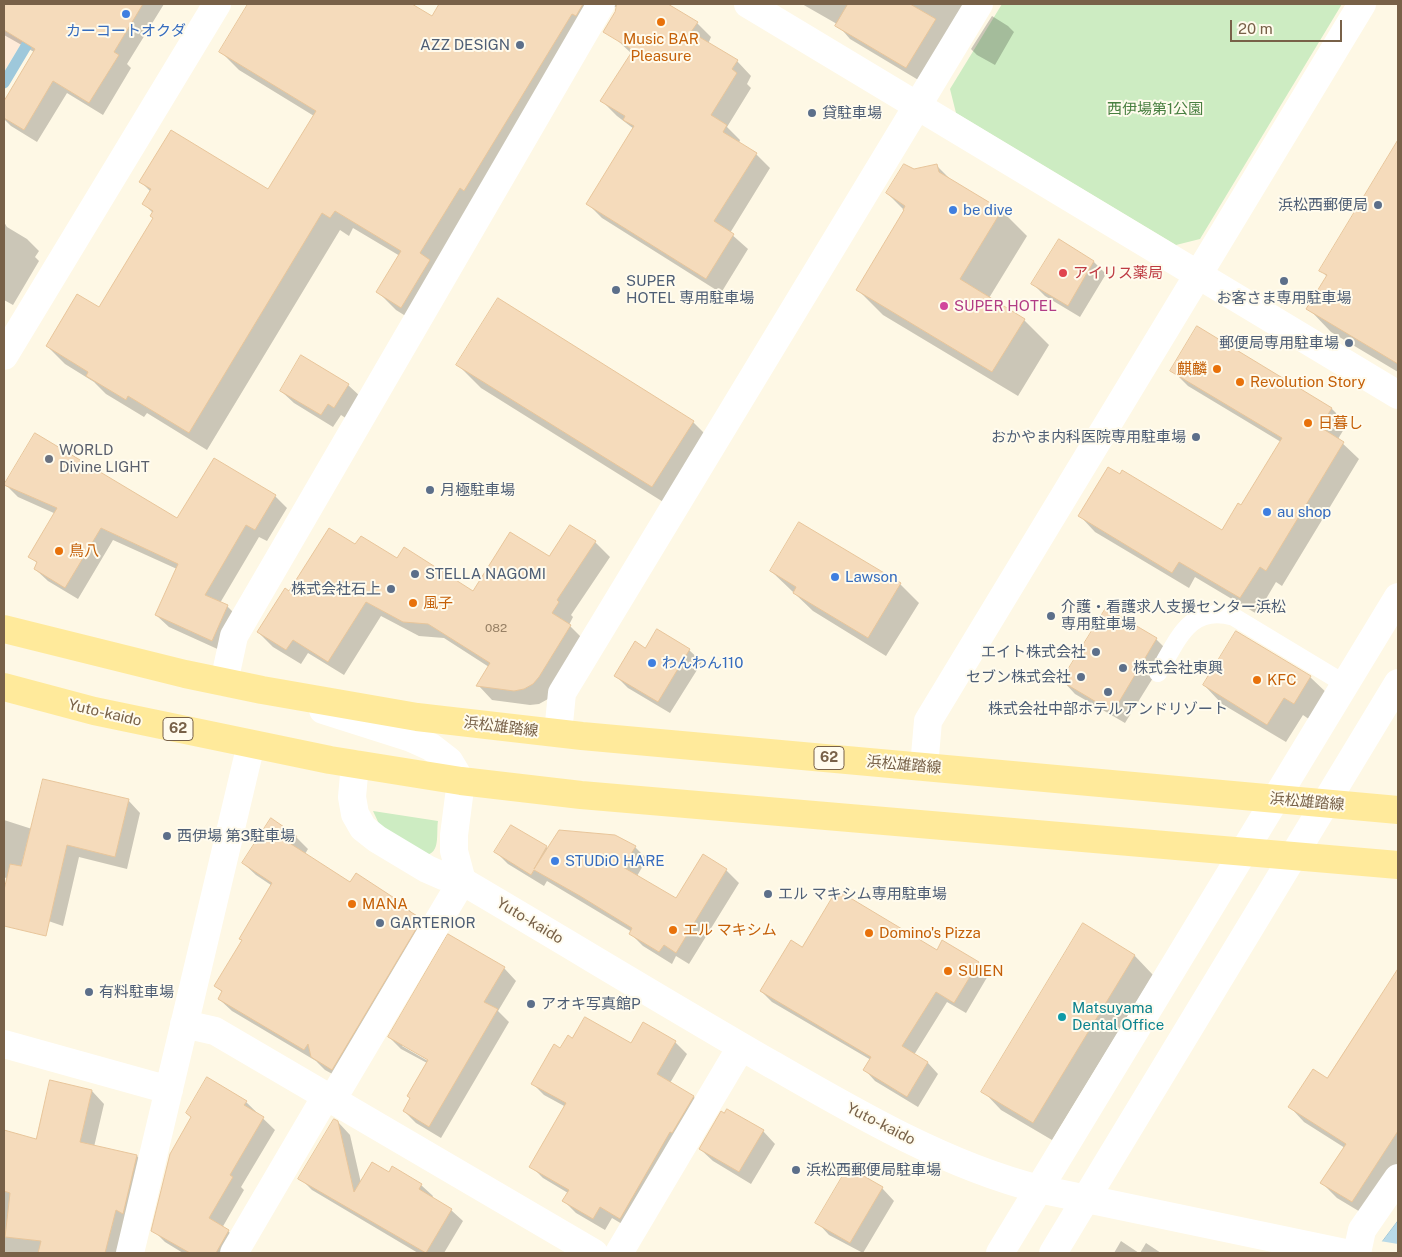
<!DOCTYPE html>
<meta charset="utf-8">
<style>
body{margin:0}
#map{position:relative;width:1402px;height:1257px;overflow:hidden;background:#fef8e5;font-family:"Public Sans",sans-serif}
canvas{display:block}
.frame{position:absolute;inset:0;border:5px solid #786148;pointer-events:none}
.scale{position:absolute;left:1230px;top:20px;width:112px;height:22px;box-sizing:border-box;border:2px solid #786148;border-top:0;padding-left:6px;font-size:15px;line-height:18px;white-space:nowrap;color:#786148;-webkit-text-stroke:4px #fffbed;paint-order:stroke}
</style>
<div id="map">
<canvas width="1402" height="1257"></canvas>
<div class="frame"></div>
<div class="scale">20 m</div>
</div>
<script>
const ctx = document.querySelector('canvas').getContext('2d');
ctx.lineJoin = 'round';
function fill(path, color) { ctx.fillStyle = color; ctx.fill(path, 'evenodd'); }
function strokePath(path, color, width, dash) { ctx.strokeStyle = color; ctx.lineWidth = width; ctx.lineCap = dash ? 'butt' : 'round'; ctx.setLineDash(dash || []); ctx.stroke(path); }
function label(font, color, halo, rows, align = 'center') {
  ctx.font = font + ' "Public Sans","Noto Sans JP",sans-serif'; ctx.lineWidth = 4; ctx.setLineDash([]); ctx.textBaseline = 'middle'; ctx.strokeStyle = halo; ctx.fillStyle = color; for (const [text, x, y, turn = 0] of rows) {
    ctx.save(); ctx.translate(x, y); ctx.rotate((+turn || 0) * Math.PI / 180); ctx.textAlign = isNaN(turn) ? turn : align; if (halo) ctx.strokeText(text, 0, 0); ctx.fillText(text, 0, 0); ctx.restore();
  }
}
fill(new Path2D(`
 M4,4h41l-41,68z`), '#feead8');
fill(new Path2D(`
 M1002,4h340l-142,235 -24,6 -220,-132 -6,-24z
 M373,811l65,10c-2,12 3,33 -13,34l-45,-29z`), '#cdecc2');
const water = new Path2D(`
 M1398,1221v32h-24z`);
fill(water, '#b8dae9');
strokePath(water, '#9ec8db', 1);
fill(new Path2D(`
 M1380,1241l18,3v9h-27z`), '#fef8e5');
fill(new Path2D(`
 M4,4h160l-37,60 4,4 -28,47 -36,-22 -30,49 -26,-16 -7,-7v-16l30,-51 -30,-17z
 M253,4h156l23,14 9,-14h177l1,2 -7,2 -192,317 -24,-15 -18,-18 22,-36 -47,-28 -4,8 -9,-6 -133,220 -60,-37 -3,4 -38,-23 -12,-12 -29,-18 -18,-18 53,-37 54,-91 -1,-5 -9,-9 7,-12 -10,-10 128,9 45,-75 -75,-46 -18,-18z
 M637,4h28l32,19 14,14 -3,7 29,17 14,15 -4,8 4,4 -24,39 13,13 -1,3 17,11 14,14 -40,65 18,16 -27,44 -119,-75 -15,-15 47,-74 -17,-13 -15,-15 30,-47 -16,-15z
 M802,4h166l-48,77 -70,-42 -13,-15z
 M992,16l16,10 6,6 -19,33 -18,-10 -6,-6z
 M1398,142v230l-67,-40 -23,-24 19,-31 -6,-7z
 M936,165l17,17 49,29 25,25 -38,62 35,22 25,25 -31,51 -135,-81 -26,-26 48,-78 -18,-18 26,-22z
 M4,222l3,5 20,12 12,12 -4,6 4,4 -26,44 -9,-5z
 M1059,241l35,21 12,12 -26,43 -35,-21 -12,-12z
 M458,365l235,57 24,24 -41,64 -195,-122z
 M1172,370l159,38 16,16 -9,15 21,20 -77,127 -6,-4 -19,32 -62,-37 -6,11 -94,-56 -15,-16 142,16 20,-25 39,-65 -93,-56z
 M348,385l13,12 -14,22 -6,-4 -8,12 -39,-24 -13,-12z
 M6,485l172,35 97,-24 12,12 -20,33 -8,-4 -39,66 7,3 12,12 -15,34 -55,-25 -13,-12 21,-46 -64,-29 -35,59 -30,-18 -13,-12 3,-5 -8,-8 26,-42 -38,-17z
 M800,524l100,60 19,19 -33,53 -73,-45 -42,-40z
 M595,542l15,15 -39,58 2,2 -4,8 16,16 -37,58 -9,5 -9,1 -38,-5 -14,-15 11,-18 -45,-29 -25,-2 -38,-20 -37,59 -36,-22 -7,11 -28,-17 -15,-15 32,-40 66,-46 41,14 77,33 76,-35z
 M1236,632l74,45 19,18 -16,27 -10,-7 -17,27 -64,-38 -18,-19z
 M1156,639l13,13 -44,71 -50,-29 -12,-13z
 M646,649l43,1 13,12 -32,51 -42,-25 -12,-12z
 M128,800l12,13 -13,56 -48,-12 -16,69 -47,-16 -12,-11 4,-20 -4,-2v-57l28,9z
 M296,837l12,12 -3,5 45,30 57,24 26,24 -88,149 -20,-11 -9,-9 -84,-50 -13,-12 4,-6 -7,-7 27,-45 -3,-3 31,-53 -15,-10 -13,-12z
 M546,847l2,2 87,-2 12,12 -10,17 40,24 26,-44 23,14 13,13 -50,81 -13,-8 -4,8 -29,-18 -12,-12 1,-2 -85,-51 -3,5 -36,-22 -12,-12z
 M1084,925l51,31 18,19 -101,165 -51,-30 -18,-19z
 M943,942l35,21 11,11 -23,39 -19,-11 -33,53 14,8 10,11 -20,33 -43,-26 -10,-11 6,-10 -99,-58 -11,-11 41,-42 135,2z
 M504,968l12,13 -18,30 11,11 -68,116 -25,-15 -12,-12 23,-48 -26,-14 -12,-12zM402,1044l32,18 -1,2 -31,-18z
 M1387,989l11,7v172l-31,48 -30,-18 -15,-15 23,-35 -41,-26 -14,-15 37,-27z
 M573,1039l59,6 43,-3 12,12 -17,29 23,13 12,12 -73,122 -20,-12 -7,12 -29,-17 -12,-12 4,-8 -25,-15 -12,-12 35,-59 -22,-12 -12,-12 29,-33z
 M92,1091l12,13 -10,43 43,9 12,13 -29,84h-116v-114l66,7z
 M246,1102l29,28 -34,57 3,3 -22,38 6,3 12,12 -6,10h-51l-18,-11 -12,-12z
 M338,1122l12,13 11,48 28,-9 32,11 12,11 -1,2 19,12 12,11 -19,32h-26l-106,-63 -12,-12z
 M763,1131l12,13 -24,40 -38,-23 -13,-12z
 M882,1188l12,13 -31,52 -34,-18 -12,-13z
 M1121,1241l18,12h-25z
 M1146,1243l15,10h-21z`), '#0003');
strokePath(new Path2D(`
 M4,83l31,-52`), '#9ec8db', 11);
const building = new Path2D(`
 M4,4h139l-29,48 5,3 -30,48 -36,-22 -29,49 -20,-12v-17l31,-52 -31,-19z
 M248,4h164l20,12 7,-12h144l-7,12 -4,-2 -108,177 -4,-3 -40,65 10,7 -29,48 -25,-16 25,-41 -66,-40 -5,7 -8,-5 -133,220 -61,-37 -2,4 -40,-24 2,-4 -42,-26 31,-52 22,13 54,-89 -3,-2 3,-5 -11,-7 9,-15 -12,-7 32,-52 97,59 48,-78 -97,-59z
 M617,4h51l30,18 -7,10 47,28 -6,9 5,4 -26,42 16,10 -4,7 34,21 -43,68 20,13 -28,45 -120,-75 48,-78 -11,-6 2,-4 -25,-15 33,-51 -30,-18 12,-20z
 M848,4h62l26,15 -30,49 -71,-42z
 M1398,140v224l-92,-55 21,-34 -8,-4z
 M904,164l10,5 23,-5 2,8 63,38 -42,69 65,40 -33,53 -136,-82 48,-80h-1l2,-4 -19,-13z
 M1059,239l35,22 -26,45 -37,-22z
 M498,298l196,123 -42,66 -196,-122z
 M1197,326l135,82 -12,19 24,15 -78,129 -6,-4 -20,31 -61,-36 -7,11 -94,-57 30,-49 12,7 2,-4 100,60 16,-27 3,2 41,-67 -112,-67z
 M301,355l48,29 -15,24 -6,-4 -7,11 -41,-24z
 M35,433l142,85 37,-60 62,37 -21,35 -9,-5 -41,70 23,10 -16,36 -57,-26 23,-51 -77,-36 -36,60 -31,-19 3,-7 -9,-5 29,-49 -53,-23z
 M799,522l102,61 -33,55 -75,-45 3,-6 -26,-16z
 M570,525l26,16 -39,59 2,2 -7,11 19,12 -32,52 -6,7 -9,5 -10,2 -38,-5 14,-23 -62,-39 -25,-2 -37,-20 -38,60 -35,-22 -7,10 -29,-18 28,-44 4,3 40,-63 26,16 6,-8 36,22 7,-11 69,44 37,-59 39,24z
 M1106,608l51,30 -44,74 -52,-31z
 M657,629l33,20 -32,53 -44,-26 21,-35 10,7z
 M1236,631l75,45 -17,28 -10,-6 -17,27 -64,-40z
 M43,779l86,20 -14,58 -48,-12 -21,91 -42,-10v-36l6,-26 11,2z
 M271,818l26,18 -6,8 59,38 6,-9 52,34 -2,2 16,10 -90,151 -21,-13 -3,-13 -4,6 -86,-51 4,-8 -8,-5 28,-46 -3,-1 33,-56 -30,-20z
 M511,825l36,21 -13,23 25,-39 56,5 21,11 -13,21 53,31 27,-44 24,15 -51,84 -12,-8 -5,7 -30,-18 3,-6 -52,-32 -46,-26 -3,5 -37,-23z
 M837,890l100,60 5,-10 37,22 -25,41 -18,-11 -34,54 26,16 -21,35 -44,-27 8,-13 -111,-66 31,-51 11,7z
 M1083,923l52,32 -102,168 -52,-31z
 M448,934l57,33 -21,35 14,7 -69,118 -26,-16 7,-13 -3,-2 21,-36 -40,-23z
 M1398,969v162l-46,71 -32,-19 26,-39 -58,-37 25,-38 14,9z
 M585,1017l46,26 12,-21 33,19 -19,33 37,22 -22,37 -2,-1 -50,87 -20,-12 -7,12 -31,-18 7,-11 -40,-23 37,-64 -35,-19 23,-40 6,4 8,-13 4,3z
 M207,1077l40,24 -3,4 20,12 -34,58 3,2 -24,41 20,12 -13,23h-26l-39,-22 19,-77 21,-37 -5,-4z
 M50,1080l42,10 -12,52 57,13 -14,59 -7,-4 -11,43h-67l3,-12 -36,-4 5,-44 -6,-2v-61l32,9z
 M727,1109l37,21 -25,42 -40,-23 22,-38 3,2z
 M334,1119l4,2 16,71 18,-30 17,10 3,-6 30,18 -3,5 33,20 -26,44 -128,-74z
 M848,1167l35,20 -33,56 -35,-20z`);
fill(building, '#f5dbbb');
strokePath(building, '#e8c59a', 1);
strokePath(new Path2D(`
 M1158,673c19,-31 31,-70 76,-56l111,67`), '#fff', 18);
strokePath(new Path2D(`
 M748,4l650,391
 M224,682l10,-46 367,-632
 M323,710l88,28 20,9 18,14 12,20 -7,54v16l8,30
 M355,764l-3,33 3,17 8,14 14,11 50,30 16,7 19,5
 M924,767l4,-46 434,-717
 M184,1024l31,7 379,222
 M4,1044l165,46
 M332,1100l130,-219
 M130,1253l121,-509
 M234,1253l92,-157
 M619,1253l122,-206
 M1357,1253l5,-23 36,-52`), '#fff', 28);
strokePath(new Path2D(`
 M4,356l213,-352
 M558,733l4,-40 417,-689
 M462,881c104,61 207,124 311,184 83,48 174,101 266,124l306,64
 M1000,1253l398,-656
 M1053,1253l345,-570`), '#fff', 28);
strokePath(new Path2D(`
 M4,629l181,45 77,16 155,27 165,19 816,74
 M4,687l90,24 236,49 131,21 120,14 817,70`), '#ffea9b', 28);
for (const [x, y, r, color] of [
 [126,14,5,"#3f7fe0"],
 [661,22,5,"#e8710a"],
 [520,45,5,"#5c6f8a"],
 [812,113,5,"#5c6f8a"],
 [1378,205,5,"#5c6f8a"],
 [953,210,5,"#3f7fe0"],
 [1063,273,5,"#e0444e"],
 [1284,281,5,"#5c6f8a"],
 [616,290,5,"#5c6f8a"],
 [944,306,5,"#d1479c"],
 [1349,343,5,"#5c6f8a"],
 [1217,369,5,"#e8710a"],
 [1240,382,5,"#e8710a"],
 [1308,423,5,"#e8710a"],
 [1196,437,5,"#5c6f8a"],
 [49,459,5,"#6b7280"],
 [430,490,5,"#5c6f8a"],
 [1267,512,5,"#3f7fe0"],
 [59,551,5,"#e8710a"],
 [415,574,5,"#5c6f8a"],
 [835,577,5,"#3f7fe0"],
 [391,589,5,"#5c6f8a"],
 [413,603,5,"#e8710a"],
 [1051,616,5,"#5c6f8a"],
 [1096,652,5,"#5c6f8a"],
 [652,663,5,"#3f7fe0"],
 [1123,668,5,"#5c6f8a"],
 [1081,677,5,"#5c6f8a"],
 [1257,680,5,"#e8710a"],
 [1108,692,5,"#5c6f8a"],
 [167,836,5,"#5c6f8a"],
 [555,861,5,"#3f7fe0"],
 [768,894,5,"#5c6f8a"],
 [352,904,5,"#e8710a"],
 [380,923,5,"#5c6f8a"],
 [673,930,5,"#e8710a"],
 [869,933,5,"#e8710a"],
 [948,971,5,"#e8710a"],
 [89,992,5,"#5c6f8a"],
 [531,1004,5,"#5c6f8a"],
 [1062,1017,5,"#0f9aa8"],
 [796,1170,5,"#5c6f8a"]
]) { const dot = new Path2D(); dot.arc(x, y, r, 0, 2 * Math.PI); ctx.fillStyle = color; ctx.fill(dot); strokePath(dot, '#fffbed', 2); }
label('12px', '#978065', null, [
 ["082",496,628]
]);
for (const [x, y, w] of [
 [178,729,30],
 [829,758,30]
]) { const box = new Path2D(); box.roundRect(x - w / 2, y - 11.5, w, 23, 4); ctx.fillStyle = '#fffbed'; ctx.fill(box); strokePath(box, '#786148', 1); }
label('bold 14px', '#786148', null, [
 ["62",178,729],
 ["62",829,758]
]);
label('15px', '#366cbe', '#fffbed', [
 ["カーコートオクダ",126,31,"center"],
 ["be dive",963,210],
 ["au shop",1277,512],
 ["Lawson",845,577],
 ["わんわん110",662,663],
 ["STUDiO HARE",565,861]
], 'left');
label('15px', '#c56008', '#fffbed', [
 ["Music BAR",661,39,"center"],
 ["Pleasure",661,56,"center"],
 ["麒麟",1207,369,"right"],
 ["Revolution Story",1250,382],
 ["日暮し",1318,423],
 ["鳥八",69,551],
 ["風子",423,603],
 ["KFC",1267,680],
 ["MANA",362,904],
 ["エル マキシム",683,930],
 ["Domino's Pizza",879,933],
 ["SUIEN",958,971]
], 'left');
label('15px', '#4e5e75', '#fffbed', [
 ["AZZ DESIGN",510,45,"right"],
 ["貸駐車場",822,113],
 ["浜松西郵便局",1368,205,"right"],
 ["SUPER",626,281],
 ["HOTEL 専用駐車場",626,298],
 ["お客さま専用駐車場",1284,298,"center"],
 ["郵便局専用駐車場",1339,343,"right"],
 ["おかやま内科医院専用駐車場",1186,437,"right"],
 ["月極駐車場",440,490],
 ["STELLA NAGOMI",425,574],
 ["株式会社石上",381,589,"right"],
 ["介護・看護求人支援センター浜松",1061,607],
 ["専用駐車場",1061,624],
 ["エイト株式会社",1086,652,"right"],
 ["株式会社東興",1133,668],
 ["セブン株式会社",1071,677,"right"],
 ["株式会社中部ホテルアンドリゾート",1108,709,"center"],
 ["西伊場 第3駐車場",177,836],
 ["エル マキシム専用駐車場",778,894],
 ["GARTERIOR",390,923],
 ["有料駐車場",99,992],
 ["アオキ写真館P",541,1004],
 ["浜松西郵便局駐車場",806,1170]
], 'left');
label('15px', '#487f40', '#fffbed', [
 ["西伊場第1公園",1155,109]
]);
label('15px', '#be3a42', '#fffbed', [
 ["アイリス薬局",1073,273]
], 'left');
label('15px', '#b23c85', '#fffbed', [
 ["SUPER HOTEL",954,306]
], 'left');
label('15px', '#5b616d', '#fffbed', [
 ["WORLD",59,450],
 ["Divine LIGHT",59,467]
], 'left');
label('15px', '#786148', '#fffbed', [
 ["Yuto-kaido",105,713,13],
 ["浜松雄踏線",501,727,7],
 ["浜松雄踏線",904,765,5],
 ["浜松雄踏線",1307,802,5],
 ["Yuto-kaido",530,921,31],
 ["Yuto-kaido",881,1124,27]
]);
label('15px', '#0d838f', '#fffbed', [
 ["Matsuyama",1072,1008],
 ["Dental Office",1072,1025]
], 'left');
</script>
